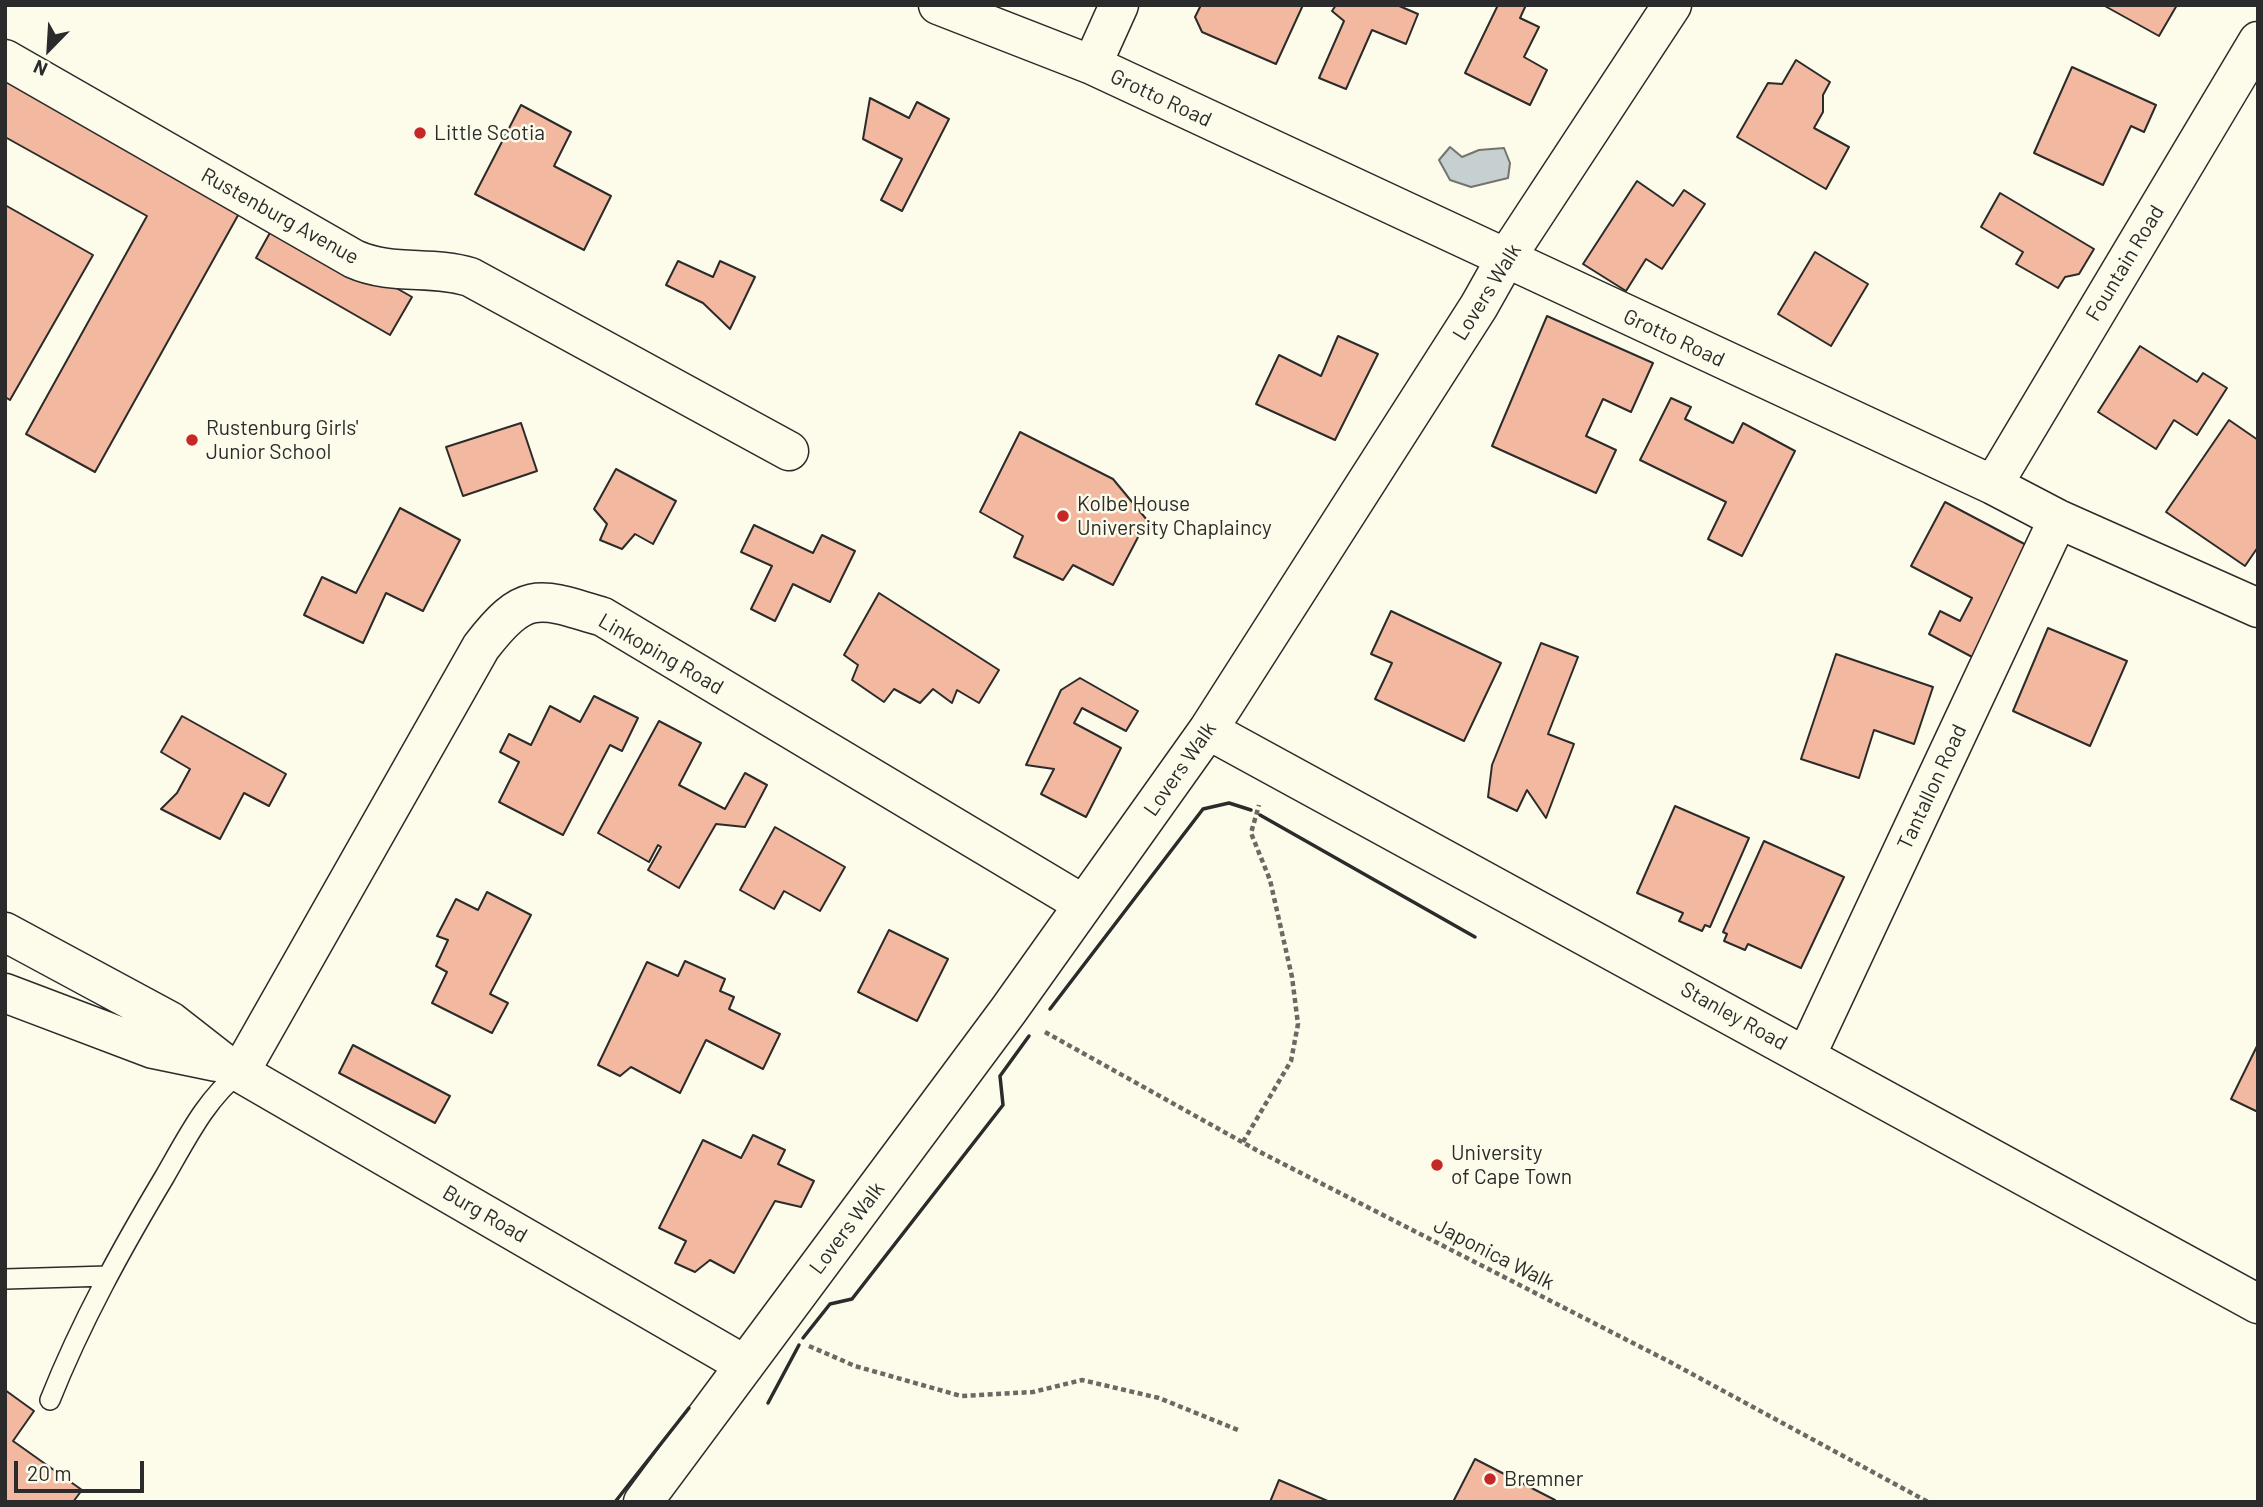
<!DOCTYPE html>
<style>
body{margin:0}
#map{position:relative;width:2263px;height:1507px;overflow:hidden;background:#fdfbea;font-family:Barlow,sans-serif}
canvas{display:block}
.frame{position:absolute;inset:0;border:7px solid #2b2b2b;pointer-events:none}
.north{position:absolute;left:14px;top:14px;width:70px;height:70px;-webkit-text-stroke:5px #fdfbea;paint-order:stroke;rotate:204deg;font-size:19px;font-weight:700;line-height:28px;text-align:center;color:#2b2b2b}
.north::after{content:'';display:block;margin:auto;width:24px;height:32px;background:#2b2b2b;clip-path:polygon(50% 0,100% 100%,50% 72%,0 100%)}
.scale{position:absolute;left:14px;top:1461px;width:130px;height:32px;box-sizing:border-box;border:4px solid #2b2b2b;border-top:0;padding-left:9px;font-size:21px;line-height:24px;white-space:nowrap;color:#2b2b2b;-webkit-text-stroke:5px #fdfbea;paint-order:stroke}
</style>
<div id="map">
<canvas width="2263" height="1507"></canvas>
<div class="frame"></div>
<div class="north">N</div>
<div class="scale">20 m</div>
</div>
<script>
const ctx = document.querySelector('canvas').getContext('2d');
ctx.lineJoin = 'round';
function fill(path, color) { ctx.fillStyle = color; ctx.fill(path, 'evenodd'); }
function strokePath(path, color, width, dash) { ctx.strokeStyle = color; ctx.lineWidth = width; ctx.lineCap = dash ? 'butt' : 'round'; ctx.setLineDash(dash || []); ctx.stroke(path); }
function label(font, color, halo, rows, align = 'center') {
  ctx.font = font + ' Barlow,sans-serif'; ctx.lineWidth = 5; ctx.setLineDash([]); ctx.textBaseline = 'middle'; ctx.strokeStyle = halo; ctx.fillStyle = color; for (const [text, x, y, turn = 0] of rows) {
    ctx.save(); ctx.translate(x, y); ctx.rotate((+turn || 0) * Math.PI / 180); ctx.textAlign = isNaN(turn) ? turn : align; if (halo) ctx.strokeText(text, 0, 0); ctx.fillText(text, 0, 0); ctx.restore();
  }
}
const water = new Path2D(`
 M1450,147l12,10 17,-7 25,-2 6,15 -2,15 -37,9 -21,-7 -11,-20z`);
fill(water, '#c7d0d0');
strokePath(water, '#74746e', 2);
const building = new Path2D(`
 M1201,5h102l-27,59 -74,-32 -7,-15z
 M1336,5h61l21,9 -12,30 -34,-14 -26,59 -27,-11 25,-57 -12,-10z
 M1498,5h28l-6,13 19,9 -15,30 23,13 -17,35 -65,-32z
 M2103,5h74l-18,31z
 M1796,60l34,22 -7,13v17l-9,16 35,19 -23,42 -89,-52 31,-54 14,1z
 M5,67l241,134 -151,271 -69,-38 121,-218 -142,-79z
 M2072,67l84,38 -12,27 -13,-6 -28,59 -69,-32z
 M870,98l39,20 8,-16 32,17 -47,92 -21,-11 21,-41 -39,-20z
 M521,105l50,27 -17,34 57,30 -27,54 -109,-56z
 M1637,181l36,25 11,-16 21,14 -43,65 -16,-10 -20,32 -43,-27z
 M2000,193l94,56 -15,25 -14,3 -7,11 -42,-24 7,-12 -42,-25z
 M5,205l88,50 -83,145 -5,-3z
 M277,220l135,77 -22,38 -134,-77z
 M1815,252l53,32 -37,62 -53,-32z
 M678,261l35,16 7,-16 35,16 -25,52 -27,-26 -37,-18z
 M1547,316l106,47 -22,49 -28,-13 -17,37 30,14 -20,43 -104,-47z
 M1338,336l40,18 -43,86 -79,-36 23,-49 42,21z
 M2140,346l57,36 6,-9 24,15 -30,47 -23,-15 -18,29 -58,-37z
 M1671,398l20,9 -6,12 48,24 10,-20 52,28 -53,105 -34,-17 18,-37 -86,-42z
 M2229,420l29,20v107l-13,19 -79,-54z
 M521,423l16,48 -74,25 -17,-49z
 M1020,432l93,47 34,41 -34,65 -40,-20 -10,15 -49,-23 9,-21 -43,-24z
 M616,469l60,32 -23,43 -18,-10 -13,15 -22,-9 7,-16 -13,-15z
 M1945,502l87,46 -58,110 -45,-24 11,-23 20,10 12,-23 -61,-32z
 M400,508l60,32 -37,71 -37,-18 -23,50 -59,-28 18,-38 34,16z
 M754,525l59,28 9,-18 33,16 -25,51 -37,-18 -18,37 -24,-12 21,-43 -31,-14z
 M879,593l120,77 -20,33 -22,-13 -5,13 -19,-14 -13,14 -26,-14 -10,13 -32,-22 6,-15 -14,-10z
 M1391,611l110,52 -37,78 -89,-42 17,-36 -21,-9z
 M2048,628l79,33 -37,85 -77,-35z
 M1541,643l37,14 -30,77 26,10 -28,74 -19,-28 -10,21 -29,-14 4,-32z
 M1836,654l97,33 -19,57 -40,-14 -15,48 -58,-19z
 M1080,678l58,33 -12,20 -44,-23 -8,15 47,25 -35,69 -45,-23 13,-25 -28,-4 35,-75z
 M594,696l44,22 -16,33 -12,-6 -47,90 -64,-33 20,-40 -19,-10 9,-18 22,11 19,-39 30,16z
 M182,716l104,58 -17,32 -25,-13 -24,46 -59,-30 16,-16 13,-24 -29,-17z
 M659,721l42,22 -22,42 46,24 20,-36 22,12 -22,42 -29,-3 -37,64 -31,-18 13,-23 -3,-2 -9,17 -51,-29z
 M1675,806l74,32 -39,89 -5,-2 -3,6 -23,-10 4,-8 -46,-20z
 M775,827l70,40 -25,44 -36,-20 -10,18 -34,-19z
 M1764,841l80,36 -43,91 -53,-24 -3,6 -21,-9 3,-7 -4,-2z
 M487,892l44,23 -41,79 18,9 -16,30 -60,-30 15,-31 -11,-6 12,-26 -11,-4 19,-37 22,11z
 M889,930l59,29 -31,62 -59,-29z
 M685,961l40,18 -5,12 14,6 -5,12 51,25 -17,35 -57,-29 -26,53 -49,-26 -11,9 -22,-11 49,-103 31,14z
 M2258,1044v68l-27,-13z
 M353,1045l97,51 -15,27 -96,-50z
 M753,1135l32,15 -7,14 36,17 -13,26 -26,-6 -41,72 -24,-13 -15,12 -20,-9 11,-22 -27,-13 44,-88 38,18z
 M5,1390l29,21 -21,30 69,49 -9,12h-68z
 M1475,1459l80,41 -1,2h-101z
 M1279,1480l51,22h-60z`);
fill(building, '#f2b8a0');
strokePath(building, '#2b2b2b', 2);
const service = new Path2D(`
 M5,1279l103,-3
 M50,1400c31,-78 72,-152 115,-224 22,-38 41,-77 75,-104`);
const minor = new Path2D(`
 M938,5l154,60 901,420 65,34 200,89
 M5,59l349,200c38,17 77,6 116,18l319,174
 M1092,65l27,-60
 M1993,485l265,-444
 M1208,730l1050,574
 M5,932l165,89 55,43 520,301
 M5,993l148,56 63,13
 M1806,1056l252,-537
 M240,1072l241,-425c44,-57 57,-50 122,-30l480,287
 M643,1502l365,-491 200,-281 271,-424 27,-48 166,-253`);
strokePath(service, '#2b2b2b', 22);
strokePath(minor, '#2b2b2b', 41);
strokePath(new Path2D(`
 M1045,1032l215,120 410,210 258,140
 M1243,1142l48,-81 7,-37 -6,-47 -22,-97 -19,-47 8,-28
 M809,1346l46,20 106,30 72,-4 49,-12 77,18 79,32`), '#6a6964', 4.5, [5, 3.5]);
strokePath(service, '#fdfbea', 19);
strokePath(minor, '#fdfbea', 38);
strokePath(new Path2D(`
 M1260,815l215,122
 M1050,1009l153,-200 26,-6 22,7
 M803,1338l27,-34 22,-5 151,-194 -3,-29 29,-40
 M768,1403l31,-58
 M615,1502l74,-94`), '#2b2b2b', 3.5);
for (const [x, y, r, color] of [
 [420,133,7,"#c62828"],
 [192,440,7,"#c62828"],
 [1063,516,7,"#c62828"],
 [1437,1165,7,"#c62828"],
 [1490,1479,7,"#c62828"]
]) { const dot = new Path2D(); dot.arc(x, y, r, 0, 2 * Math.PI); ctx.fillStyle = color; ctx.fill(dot); strokePath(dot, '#fdfbea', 2.5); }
label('21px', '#2b2b2b', '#fdfbea', [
 ["Grotto Road",1161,98,25],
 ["Rustenburg Avenue",280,216,29],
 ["Fountain Road",2125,263,-59],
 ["Lovers Walk",1487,292,-58],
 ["Grotto Road",1674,338,25],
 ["Linkoping Road",661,654,30],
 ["Lovers Walk",1180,769,-55],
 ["Tantallon Road",1932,787,-65],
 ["Stanley Road",1734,1016,29],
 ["Burg Road",485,1214,30],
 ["Lovers Walk",847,1228,-53],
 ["Japonica Walk",1494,1254,27]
]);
label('21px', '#2b2b2b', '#fdfbea', [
 ["Little Scotia",434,133],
 ["Rustenburg Girls'",206,428],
 ["Junior School",206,452],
 ["Kolbe House",1077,504],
 ["University Chaplaincy",1077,528],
 ["University",1451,1153],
 ["of Cape Town",1451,1177],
 ["Bremner",1504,1479]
], 'left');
</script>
